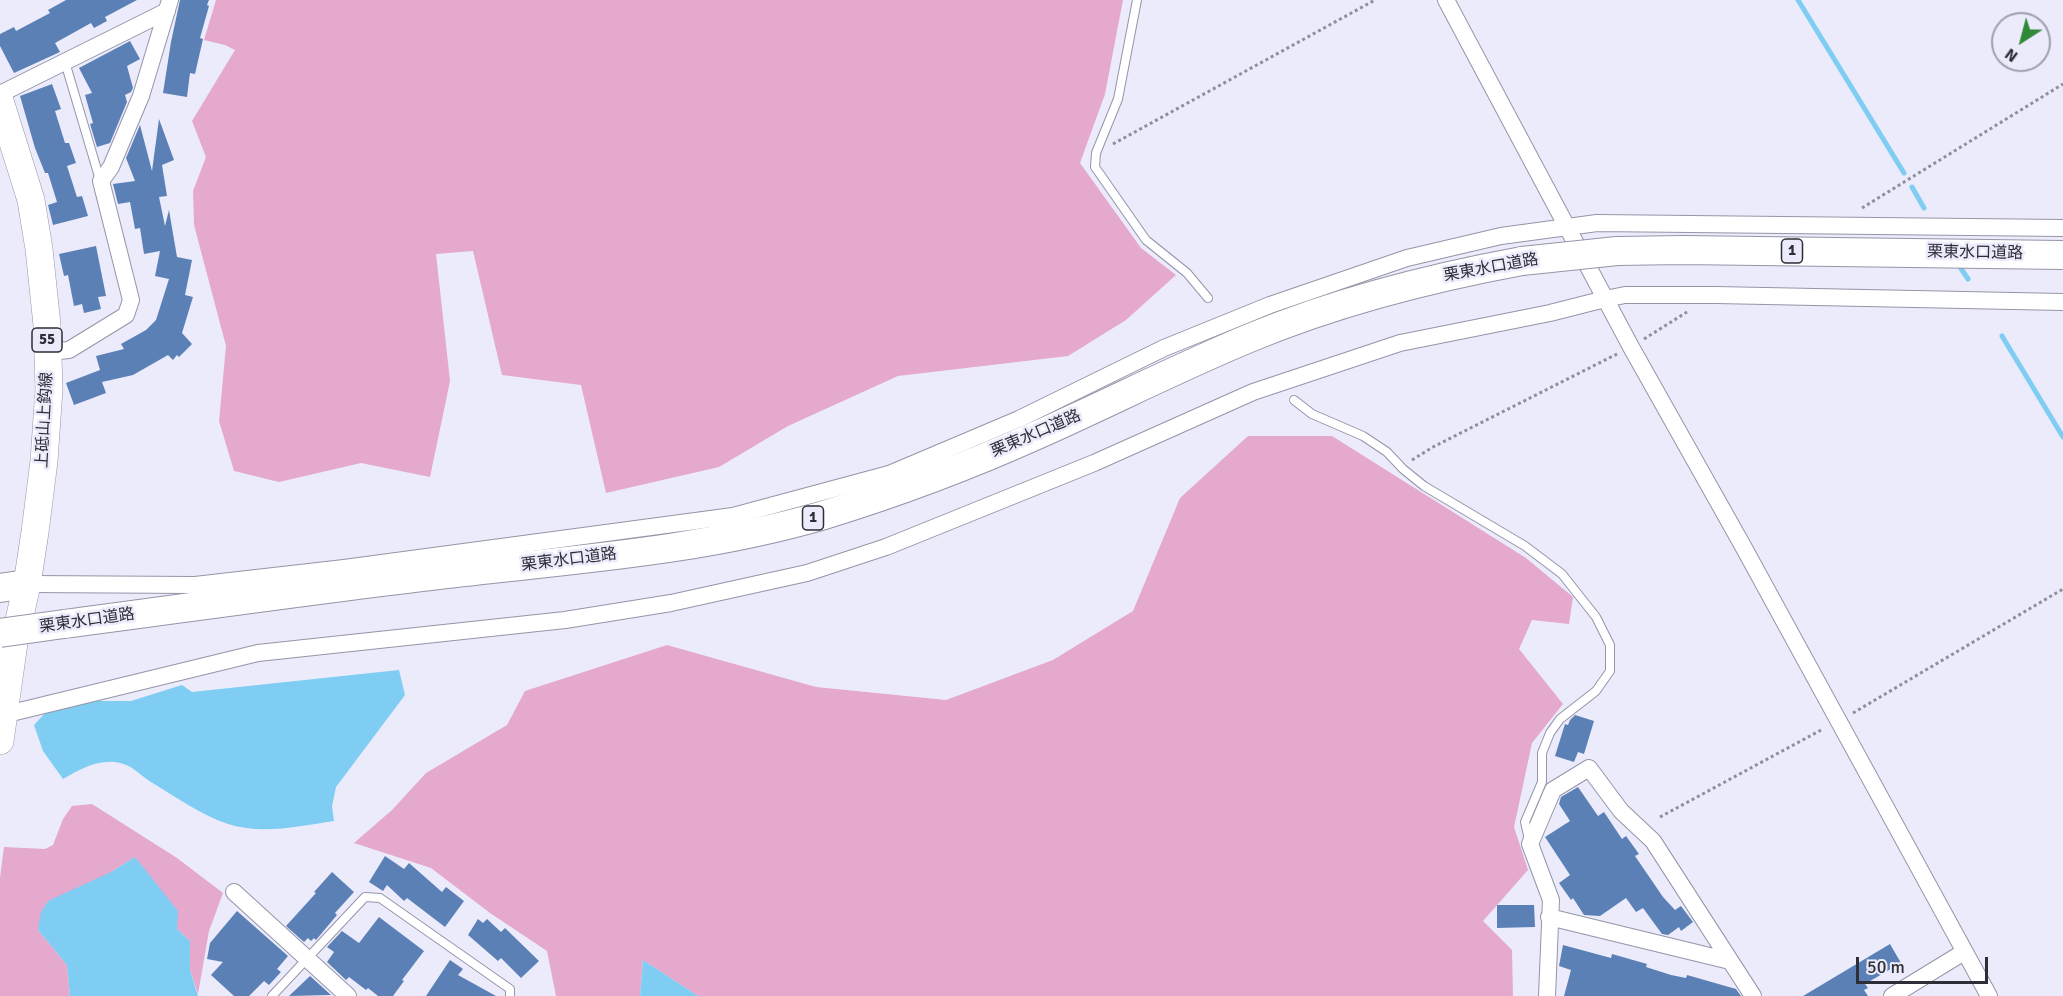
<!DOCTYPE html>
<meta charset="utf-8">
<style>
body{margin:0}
#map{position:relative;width:2063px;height:996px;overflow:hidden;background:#ebebfc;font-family:Signika,sans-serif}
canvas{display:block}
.north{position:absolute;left:1991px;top:12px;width:60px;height:60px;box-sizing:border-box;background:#ebebfc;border:2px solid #9f9fad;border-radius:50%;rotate:216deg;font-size:16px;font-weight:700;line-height:24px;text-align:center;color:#2e2e36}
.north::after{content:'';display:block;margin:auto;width:21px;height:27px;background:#318938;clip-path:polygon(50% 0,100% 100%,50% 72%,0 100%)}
.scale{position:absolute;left:1856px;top:957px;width:132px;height:27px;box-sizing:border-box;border:3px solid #2e2e36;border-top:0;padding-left:8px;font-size:18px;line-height:21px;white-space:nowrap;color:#2e2e36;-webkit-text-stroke:4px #ebebfc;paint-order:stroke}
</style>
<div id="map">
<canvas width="2063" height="996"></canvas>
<div class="north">N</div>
<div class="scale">50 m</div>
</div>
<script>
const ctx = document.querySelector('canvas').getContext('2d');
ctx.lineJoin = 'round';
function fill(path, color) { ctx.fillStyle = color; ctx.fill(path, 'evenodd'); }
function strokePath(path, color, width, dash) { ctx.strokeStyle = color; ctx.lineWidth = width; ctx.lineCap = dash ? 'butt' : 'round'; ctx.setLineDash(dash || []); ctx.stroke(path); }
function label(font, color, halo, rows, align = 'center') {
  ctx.font = font + ' Signika,"Noto Sans JP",sans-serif'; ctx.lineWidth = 5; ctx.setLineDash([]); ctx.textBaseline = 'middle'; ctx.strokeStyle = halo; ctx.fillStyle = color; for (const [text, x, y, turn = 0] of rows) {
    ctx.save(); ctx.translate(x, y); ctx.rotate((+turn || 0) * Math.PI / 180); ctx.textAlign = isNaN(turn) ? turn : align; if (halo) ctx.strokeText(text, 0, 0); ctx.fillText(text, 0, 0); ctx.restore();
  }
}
fill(new Path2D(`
 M216,0h907l-18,94 -25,69 61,85 35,27 -50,45 -58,36 -170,20 -110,50 -69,41 -113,26 -25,-108 -79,-10 -29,-124 -37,3 14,127 -20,96 -69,-14 -82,19 -45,-11 -15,-50 7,-75 -32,-121 -1,-34 13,-34 -14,-36 43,-71 -10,-5 -21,-5z
 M1248,436h84l194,122 47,39 -4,27 -37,-4 -13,29 44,55 -31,39 -18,84 14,43 -45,51 29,29 1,46h-815l-55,-36 -3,36h-84l-9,-45 -57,-38 -59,-45 -77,-25 38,-33 34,-37 81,-48 18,-34 142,-46 149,42 130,13 107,-40 80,-49 47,-113z
 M92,804l85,54 46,35 -14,38 -11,63 -8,-24v-29l-13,-12 -42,-72 -24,15 -73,58 29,35 3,31h-70v-118l4,-31 41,2 8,-4 10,-26 9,-13z`), '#e4a9cd');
fill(new Path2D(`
 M399,670l6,25 -69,92 -4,19 2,15c-35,5 -71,14 -106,3 -27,-9 -52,-27 -77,-42 -10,-6 -19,-17 -31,-19 -20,-5 -40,6 -57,16l-20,-28 -9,-26 12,-13 45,-11h40l51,-16 10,7z
 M135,857l43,54 -1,18 13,12v29l8,26h-128l-3,-31 -29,-35 3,-18 7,-11 63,-29z
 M643,960l55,36h-58z`), '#7fcdf2');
strokePath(new Path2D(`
 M1798,0l106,173
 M1912,187l12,21
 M1958,264l10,15
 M2002,336l61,101`), '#7fcdf2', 5);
fill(new Path2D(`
 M66,0h71l-32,17 2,4 -13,7 -3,-5 -36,20 5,9 -46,21 -14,-27v-12l14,-7 2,4 34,-18 -2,-3z
 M180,0h29l-2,5 2,1 -9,32 3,1 -8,35 -5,-1 -3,24 -24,-4 8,-51z
 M130,41l10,18 -13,7 6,22 -2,4 -6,3 2,7 -17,41 -13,4 -7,-23 3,-1 -8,-28 7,-2 -13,-25z
 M52,84l9,25 -6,2 10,32h4l7,20 -9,3 10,31 5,-1 6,20 -35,9 -5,-20 9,-3 -9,-29h-3l-10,-25 -15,-52z
 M159,119l15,41 -12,5 5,31 -8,1 6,29 4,-16 8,47 15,3 -7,35 8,2 -11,36 10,11 -13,13 -2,-2 -4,5 -5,-5 -35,20 -31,7 4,11 -32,12 -8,-22 34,-13 -4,-14 28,-7 -3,-5 25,-14 10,-10 13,-41 -14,-3 5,-25 -16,3 -4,-26 -5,1 -5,-27 -12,2 -5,-20 22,-3 -9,-23 14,-33 12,46z
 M96,246l10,50 -8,1 3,12 -17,4 -2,-9 -8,2 -6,-31 -4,1 -5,-22z
 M1575,715l19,6 -10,33 -6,-2 -4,10 -19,-6 10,-32 3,1 2,-5z
 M1578,787l20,29 6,-4 18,27 4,-3 13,18 -4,2 28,41 12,13 6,-4 12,16 -12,9 -2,-4 -11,8 -6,-1 -19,-26 -7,4 -10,-14 -26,18 -16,-1 -11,-17 -2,2 -12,-17 11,-8 -25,-38 25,-16 -11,-17 2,-7z
 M385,856l19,13 5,-6 33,29 4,-5 18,14 -19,26 -38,-29 -3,3 -17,-16 -4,6 -14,-9z
 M332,872l22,20 -19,21 2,2 -21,25 -2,-2 -3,3 -3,-3 -4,4 -18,-16 30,-33 -2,-1z
 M1497,905h37l1,22 -38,1z
 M237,911l51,45 -11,13 4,3 -12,13 -5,-4 -15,15h-15l-23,-21 12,-13 -16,-3 3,-16z
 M379,917l45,34 -22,29 2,1 -11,15h-15l-10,-8 -2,2 -17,-13 -3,3 -19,-18 7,-10 -7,-5 15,-16 17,12z
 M478,919l5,4 4,-4 14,13 4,-4 34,33 -18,17 -20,-20 -3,3 -30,-26z
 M1890,944l11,19 -36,21 3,4 -4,2 4,6h-65z
 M1563,945l48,13 1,-4 35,10 -1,3 25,8 15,3 1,-3 49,14 5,7h-177l7,-26 -12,-4z
 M450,960l13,9 -5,6 38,21h-70z
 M310,976l21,19 -42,1z`), '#5b80b6');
const service = new Path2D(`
 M1137,0l-19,99 -22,54 -1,14 51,73 41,33 21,25
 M65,62l35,118
 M1294,400l18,14 51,22 24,16 16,17 21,17 101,60 37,28 34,43 14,28v26l-14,20 -36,28 -10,14 -8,20v29l-17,40 4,18
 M272,996l93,-99 15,1 130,91v7`);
const minor = new Path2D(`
 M1446,0l185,347 113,201 245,448
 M0,94l167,-83
 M48,352l21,-2 57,-35 5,-15 -30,-119 10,-14 30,-71 29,-96
 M27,584l168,1 149,-17 389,-52 156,-42 130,-55 145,-71 106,-43 137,-47 94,-22 96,-13 466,5
 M3,715l255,-62 307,-33 106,-17 136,-30 79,-26 208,-84 159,-71 147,-49 150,-30 55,-14 20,-4h91l347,7
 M234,892l114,104
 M1549,917l181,44
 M1547,996l4,-96 -21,-56 23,-54 36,-22 32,43 32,30 100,155
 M1892,996l72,-44`);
const primary = new Path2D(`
 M0,101l31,99 8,49 8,76 2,64 -5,72 -9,71 -8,52 -13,59 -14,98`);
const trunk = new Path2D(`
 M0,588l27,-4
 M64,624c130,-17 261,-36 392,-51 123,-14 249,-23 368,-58 72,-22 144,-49 213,-80 72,-32 142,-68 215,-98 87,-36 178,-59 270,-76
 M0,715h3`);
strokePath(service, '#9495a7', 10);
strokePath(minor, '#9495a7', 18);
strokePath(primary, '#9495a7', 28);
strokePath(trunk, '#9495a7', 30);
strokePath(new Path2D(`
 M1113,144l262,-144
 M1862,208l201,-124
 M1644,339l43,-27
 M1412,460l21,-13 184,-93
 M1853,713l210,-124
 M1660,817l163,-88`), '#8f8f9c', 3, [3, 3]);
strokePath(service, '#fff', 8);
strokePath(minor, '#fff', 16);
strokePath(primary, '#fff', 27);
strokePath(trunk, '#fff', 28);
const trunkBridge = new Path2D(`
 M1522,261l95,-10 66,-1 380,5
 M0,633l64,-9`);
strokePath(trunkBridge, '#9495a7', 30, []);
strokePath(trunkBridge, '#fff', 28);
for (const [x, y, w] of [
 [1792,251,21],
 [47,340,30],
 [813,518,21]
]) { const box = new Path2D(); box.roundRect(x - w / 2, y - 12, w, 24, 4.5); ctx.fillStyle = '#ebebfc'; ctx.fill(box); strokePath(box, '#2e2e36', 1.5); }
label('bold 15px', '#2e2e36', null, [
 ["1",1792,251],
 ["55",47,340],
 ["1",813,518]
]);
label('16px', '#2e2e36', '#ebebfc', [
 ["栗東水口道路",1975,253,1],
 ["栗東水口道路",1491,268,-10],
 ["上砥山上鈎線",45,420,-87],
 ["栗東水口道路",1036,434,-23],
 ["栗東水口道路",569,560,-7],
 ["栗東水口道路",87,621,-8]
]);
</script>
